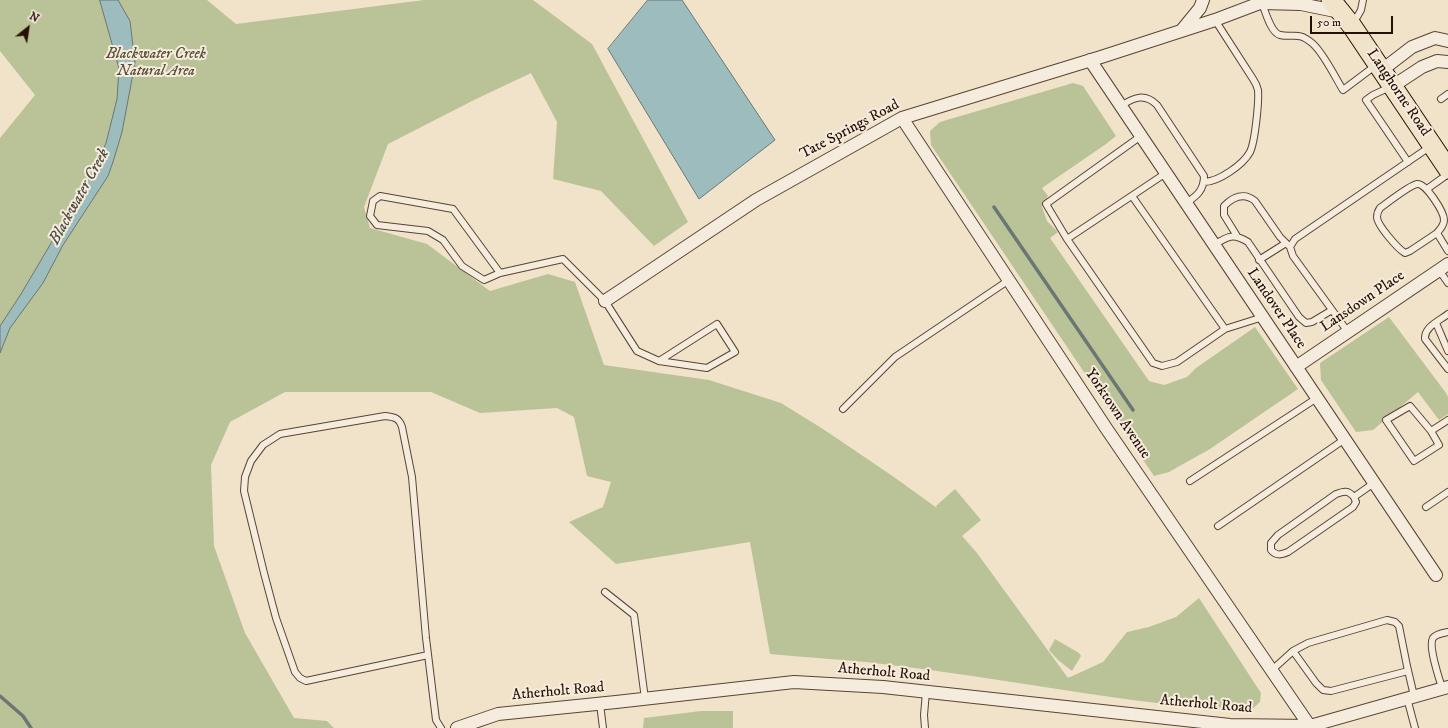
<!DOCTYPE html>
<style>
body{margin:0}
#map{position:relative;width:1448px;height:728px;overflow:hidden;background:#f1e2ca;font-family:"IM FELL DW Pica",serif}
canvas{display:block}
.north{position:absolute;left:8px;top:8px;width:40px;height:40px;-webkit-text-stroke:3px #f6ecdd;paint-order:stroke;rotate:30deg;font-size:11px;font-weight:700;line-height:16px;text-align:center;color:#251003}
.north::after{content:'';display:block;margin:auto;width:14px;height:18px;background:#251003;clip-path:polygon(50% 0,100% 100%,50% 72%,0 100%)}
.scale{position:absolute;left:1310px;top:16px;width:83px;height:18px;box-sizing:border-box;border:2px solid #251003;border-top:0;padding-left:5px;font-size:12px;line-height:14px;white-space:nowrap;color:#251003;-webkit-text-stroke:3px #f6ecdd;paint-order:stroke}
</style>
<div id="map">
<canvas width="1448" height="728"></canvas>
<div class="north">N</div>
<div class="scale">50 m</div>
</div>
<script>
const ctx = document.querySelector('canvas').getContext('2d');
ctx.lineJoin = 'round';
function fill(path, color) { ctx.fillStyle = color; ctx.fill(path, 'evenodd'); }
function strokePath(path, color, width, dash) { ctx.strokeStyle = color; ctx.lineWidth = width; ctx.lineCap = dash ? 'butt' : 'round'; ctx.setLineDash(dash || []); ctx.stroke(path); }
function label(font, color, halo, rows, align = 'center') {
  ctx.font = font + ' "IM FELL DW Pica",serif'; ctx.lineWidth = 4; ctx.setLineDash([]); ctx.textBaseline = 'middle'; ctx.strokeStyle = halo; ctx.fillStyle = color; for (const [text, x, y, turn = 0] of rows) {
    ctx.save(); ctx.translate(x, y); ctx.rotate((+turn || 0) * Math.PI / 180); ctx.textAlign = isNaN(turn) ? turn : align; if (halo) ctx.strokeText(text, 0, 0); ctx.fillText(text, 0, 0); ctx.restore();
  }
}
fill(new Path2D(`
 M0,0h207l29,24 188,-24h109l59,44 96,178 -34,24 -53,-55 -48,-12 4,-57 -26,-49 -57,27 -86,44 -24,63 6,21 57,16 63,47 58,-17 27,8 29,83 105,15 72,23 42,26 68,46 46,33 -1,-2 19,-17 26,31 -19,16 15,17 91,125 35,-16 24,-30 22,-5 27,-10 23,-19 62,95 -1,9 -11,10c-123,-8 -244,-34 -367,-48 -37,-5 -74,-6 -112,-10l-20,-112 -134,22 -47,-42 34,-15 8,-25 -24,-6 -13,-59 -17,-9 -77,5 -49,-21h-146l-55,30 -19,43 3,81 31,87 49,85 33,3 7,7h-334v-590l35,-43 -35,-44z
 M1073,83l10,3 33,50 -10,8 -64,44 6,8 -6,11 5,14 11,11 -8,6 99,143 15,4 23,-8 9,-9 59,-41 43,62 -88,60 -41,23 -15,4 -223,-331 -1,-14 10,-9z
 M1389,317l57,76 2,4v17l-9,6 -21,-28 -45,38 -17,2 -35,-52 -1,-17z
 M1055,639l24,14 2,3 -9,15 -14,-11 -9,-10z
 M701,711h32v17h-90l1,-10z`), '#bac397');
const water = new Path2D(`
 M100,0h18l12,21 5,42 -13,69 -9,30 -5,14 -45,69 -20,38 -33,45 -10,25v-27l21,-32 75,-127 10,-24 11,-44 2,-30z
 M648,0h34l93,140 -76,59 -91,-150z`);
fill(water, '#9cbcbd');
strokePath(water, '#6c7773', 1);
strokePath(new Path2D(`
 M994,207l139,203
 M0,696l23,20 8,12`), '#6c7773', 3.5);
const lane = new Path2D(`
 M1262,3c3,8 9,30 18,32 13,3 18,-4 32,8 11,9 23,34 31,47l32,-24
 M1353,24l8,-14 2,-10
 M1390,87l-17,8 -7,5 42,62
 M1441,99l7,-5
 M1121,106c13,-9 24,-13 36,-1l47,71c0,14 -7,20 -18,27
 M1166,173l-99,66 86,124 9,3 15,-4 48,-33 38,-12
 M1204,182c14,0 39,-17 46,-30 5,-10 9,-50 8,-62 -1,-4 -3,-8 -5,-11l-38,-59
 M1427,189l21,-15
 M1132,196l93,133
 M1437,233l-27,18 -5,2c-7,-4 -28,-28 -28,-36 0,-3 1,-6 3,-9 7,-5 30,-23 37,-24 9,-1 27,28 27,36 0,6 -4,9 -7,13l11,18
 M1237,236l-13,-21v-9c9,-9 20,-14 31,-5l25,36 10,10
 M1067,239l-21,-35 95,-68
 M1214,245c14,-9 19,-12 34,-3l51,75 7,6 6,-1 20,-12
 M1259,260l27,-17
 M1439,270l9,13
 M500,273l-47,-64 -73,-13 -7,5 -3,15 7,9 51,6 15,9 19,26 22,14 16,-7 63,-14 42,42 32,50 22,10 48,7 28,-16 -18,-28 -58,37
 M1448,314c-9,7 -24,13 -23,25l23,30
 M1436,323l12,28
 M1348,332l-55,-76 -3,-9 5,-8 136,-93
 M1410,406l21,25 8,14 -25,16 -28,-41z
 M843,409l52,-52 114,-77
 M1431,431l17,-11
 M1190,481l127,-83
 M1354,497c-6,-7 -10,-6 -18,-3l-58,41 -7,8v7c5,6 10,5 17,2l65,-45 3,-5 -2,-5 20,-14
 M1426,507l22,-15
 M1218,526l127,-87
 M605,592l29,23 11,84
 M1293,651l23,32 7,7 8,1 77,-20
 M428,655l-122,26 -6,-3 -5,-6 -19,-54 -12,-45 -20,-82 1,-14 6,-16 12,-16 17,-11 105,-18c10,1 14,2 17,11l10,50 14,161 10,82 5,8
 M1272,670l21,-19 15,-8 79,-23 8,2 4,4 8,40 7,30
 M1442,688c-3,-10 -14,-42 -9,-50 3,-4 10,-5 15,-6
 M1407,698l8,30
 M600,704l3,24
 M925,728l-1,-13 2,-23`);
const street = new Path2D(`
 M1262,3l39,1 39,8
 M1182,30l18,-22 3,-8
 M1090,60l346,515
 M1382,70l30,-23 23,-9 13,3
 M1393,86l29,-19 15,-6 11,1
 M902,118l204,310 205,300
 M605,301l151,-101 146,-82 199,-61 114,-37 53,-20
 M1296,367l152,-103
 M457,728l41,-14 118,-12 178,-20 89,5 347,38 80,1 138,-39`);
const primary = new Path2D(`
 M1331,0l21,26 96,143`);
strokePath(lane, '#584435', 8);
strokePath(street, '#584435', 14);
strokePath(primary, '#251003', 21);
strokePath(lane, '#f6ecdd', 6);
strokePath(street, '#f6ecdd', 12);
strokePath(primary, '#f1e2ca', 19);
label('italic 15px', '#594f37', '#f6ecdd', [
 ["Blackwater Creek",156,55],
 ["Natural Area",156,72]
]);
label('15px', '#251003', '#f6ecdd', [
 ["Langhorne Road",1398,93,56],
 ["Tate Springs Road",850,130,-28],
 ["Lansdown Place",1363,302,-34],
 ["Landover Place",1276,309,56],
 ["Yorktown Avenue",1117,414,56],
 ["Atherholt Road",884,673,5],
 ["Atherholt Road",558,692,-5],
 ["Atherholt Road",1206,705,5]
]);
label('italic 16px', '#4f4c44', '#f6ecdd', [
 ["Blackwater Creek",80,197,-61]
]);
</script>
